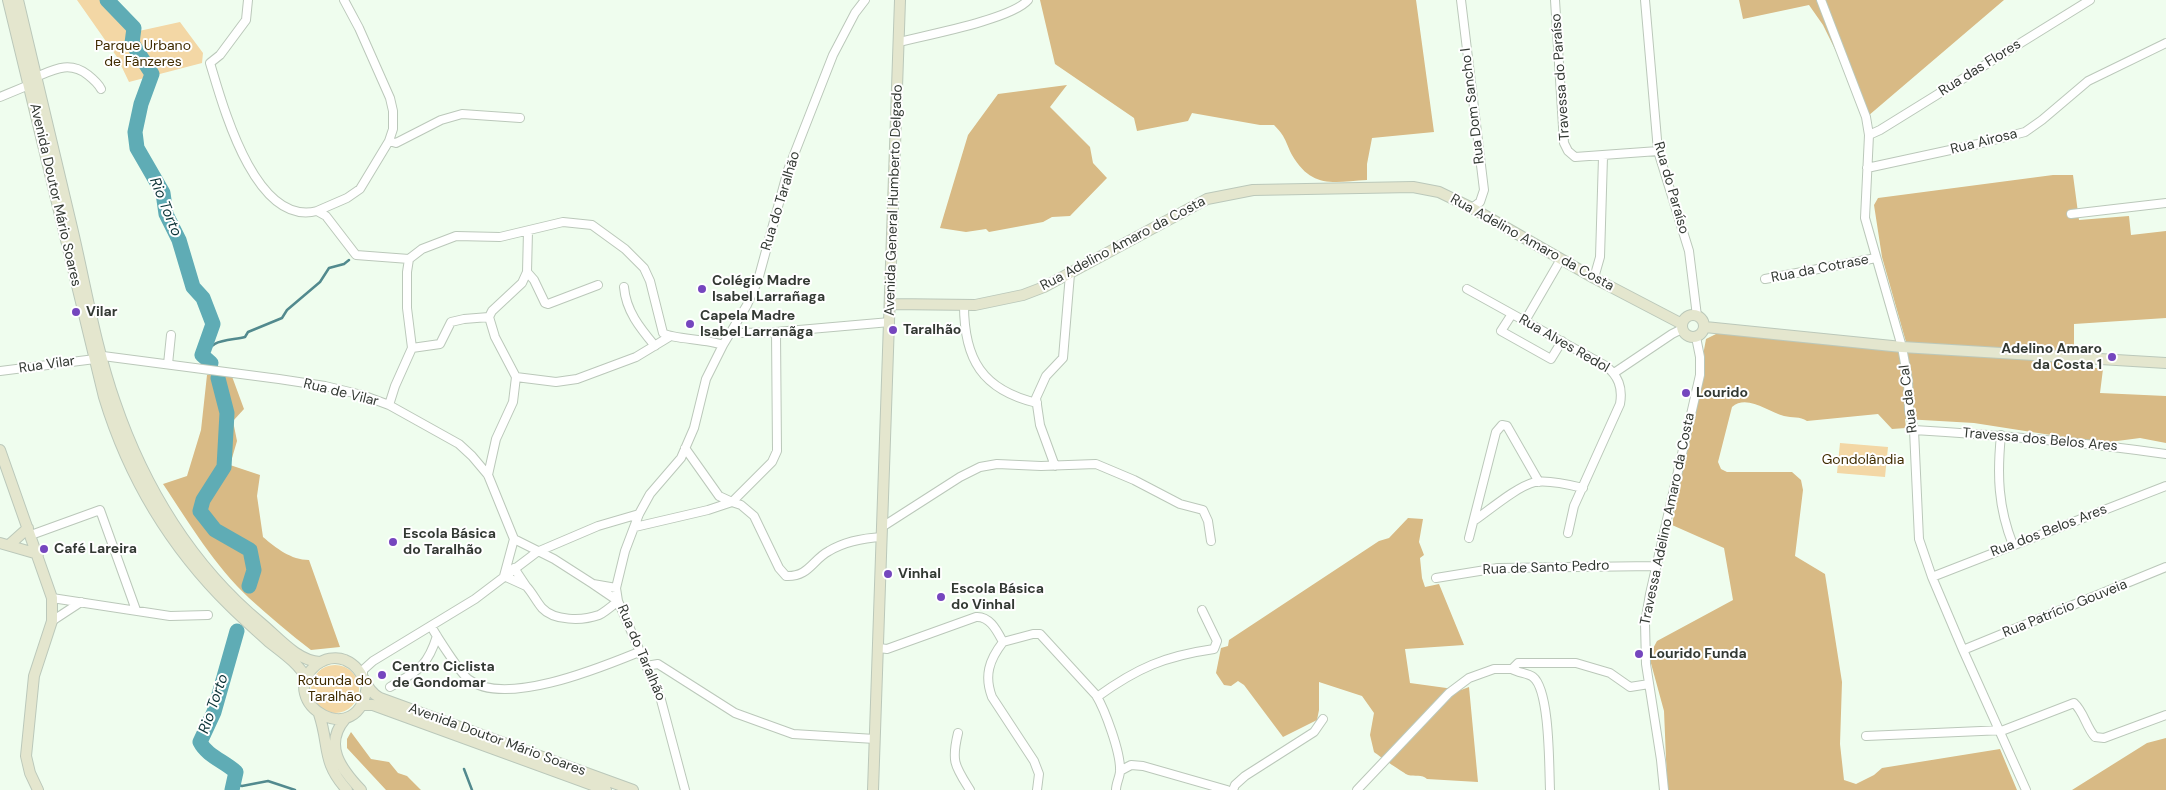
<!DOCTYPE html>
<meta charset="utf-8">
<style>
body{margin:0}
canvas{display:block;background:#effdee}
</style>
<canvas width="2166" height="790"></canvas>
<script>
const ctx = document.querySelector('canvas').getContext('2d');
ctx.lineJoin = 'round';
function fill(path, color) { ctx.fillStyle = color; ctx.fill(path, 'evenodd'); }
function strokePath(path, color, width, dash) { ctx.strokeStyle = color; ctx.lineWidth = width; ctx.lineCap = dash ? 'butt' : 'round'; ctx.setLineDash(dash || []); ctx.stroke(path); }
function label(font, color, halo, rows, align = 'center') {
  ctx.font = font + ' "DM Sans",sans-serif'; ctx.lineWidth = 4; ctx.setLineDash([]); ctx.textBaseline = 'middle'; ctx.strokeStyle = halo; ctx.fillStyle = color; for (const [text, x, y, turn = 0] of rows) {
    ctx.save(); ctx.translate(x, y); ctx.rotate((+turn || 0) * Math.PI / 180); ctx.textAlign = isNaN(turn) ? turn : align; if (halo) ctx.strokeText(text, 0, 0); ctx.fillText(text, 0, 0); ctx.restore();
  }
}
fill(new Path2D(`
 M77,0h35l27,31 41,-9 23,31 -1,10 -73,19 -12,-25z
 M1840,443l48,4 -3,30 -48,-4z
 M311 689a24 24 0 1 1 48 0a24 24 0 1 1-48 0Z`), '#f3d7a5');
fill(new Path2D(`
 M1040,0h376l18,132 -62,6 -5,26v16c-34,2 -55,9 -75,-25 -7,-14 -6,-18 -18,-30h-14l-68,-12 -4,8 -51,10 -3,-13 -79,-54z
 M1739,0h265l-136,116 -45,-91 -14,-20 -66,14z
 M1067,85l-17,22 40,40 3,16 14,15 -37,38 -18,1 -9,5 -54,10 -3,-3 -20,3 -26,-4 28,-93 30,-41z
 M2053,175h20l6,45 50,-4 2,19 35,-4v87l-92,6v41l29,4 -3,24 66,3v47l-26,-5 -38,5 -128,-20 -69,-4 1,9 -14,1 -14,-15 -71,7c-7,-5 -15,-3 -23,-5 -16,-4 -37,-22 -52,-9l-14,55 3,7 6,3h65l9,8 2,10 -8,66 30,18 17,108 -2,62 4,36 12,4 18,-9 8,-7 118,-19 17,41h-357l7,-8 -3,-71 -15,-55 8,-15 76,-41 -9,-52 -52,-23 34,-186 12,-6 99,7 89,2 -24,-85 -8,-52 4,-7z
 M230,371l14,38 -11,12 4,20 -7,24 30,10 -3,21 6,41c13,11 28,23 46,23l31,87 -29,3c-21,-16 -42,-34 -62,-52 -34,-32 -60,-75 -86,-114l24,-8 14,-46 6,-55z
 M1408,518l15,1 -4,23 5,13 -4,3 2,20 3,9 14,-3 25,61 -59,4 5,34 51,7 8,-3 9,95 -51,-3c-5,-5 -12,-2 -19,-4 -3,-1 -29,-19 -34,-23l-4,-17 4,-22 -12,-17 -43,-14v28l-2,10 -34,17 -39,-52 -6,-4 -7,5 -7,-1 -8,-12 5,-25 7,-2 1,-6 150,-99 10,-3z
 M351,732l20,27 18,3 9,11 9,3 14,14h-35l-39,-42v-9z
 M2166,738v52h-94l75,-47z`), '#d8ba85');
strokePath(new Path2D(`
 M206,360c0,-22 24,-19 39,-23l3,-5 34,-14 5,-8 33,-28 9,-14 15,-4 5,-4
 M464,769l8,21
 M233,784l9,2 26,-5 27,9`), '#528a8e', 2.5);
strokePath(new Path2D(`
 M107,0l27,28 -2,15 20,31 -11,30 -6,28 2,16 26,45 3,21 13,26 14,47 10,11 10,26 -11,31 9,8
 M218,378l9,35 -3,54 -21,33 -3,11 15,19 35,20 4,20 -5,16
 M232,790l4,-18c-12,-11 -29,-16 -36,-30l14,-30 23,-81`), '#5facb5', 15);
const street = new Path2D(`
 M248,0l-2,20 -26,35 -10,8c13,43 45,164 107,148l9,5 30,39 53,4 13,-10 34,-13 44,1 63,-15 29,3 33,24 19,19 6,13 13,52c8,6 45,6 60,12
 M1461,0l23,190 -4,12 -8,6
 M1555,0l9,143 4,8 7,6 83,-6
 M1645,0l13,151 31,100 8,65
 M1821,0l45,117 3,18 -4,83 37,129 6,33 1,30 5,20 5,109 13,38 31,73 63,140
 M899,42c28,-7 113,-23 129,-42
 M36,77c19,-8 34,-16 52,-2 5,4 10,8 13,14
 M0,97l29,-12
 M1869,135l11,-5 210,-130
 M389,141l7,2 45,-23 21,-6 58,4
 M1867,168l111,-24 47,-12 17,-12 46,-39 78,-38
 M317,211l30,-13 13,-9 29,-48 4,-12v-18l-3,-13 -31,-70 -15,-28
 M2071,214l95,-11
 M527,272l7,8 11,23 3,1 50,-19
 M1594,278l6,-21 3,-100
 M1765,279l111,-21
 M624,287c2,24 16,41 31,59
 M1467,289l139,77c12,10 17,21 14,38l-46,102 -6,27
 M964,305c0,54 18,85 73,98
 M1512,314l-11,17 50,28 11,-18
 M1525,321l36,-62
 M732,330l9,3 35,-1 114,-10
 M412,348l28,-4 11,-22 13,-3 25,-2
 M103,356l176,23 46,7 37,9 27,10 70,39 13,12 16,19 26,64
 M168,364l3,-29
 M0,371l95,-12
 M1614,373l58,-39 10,-5
 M516,377l40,5 21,-3 59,-22 33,-20
 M389,405l6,-19 17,-38 -5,-40v-36l2,-13
 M1914,430c84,5 168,12 252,24
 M2001,435c-4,40 -3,72 12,110
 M685,448l34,48 13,6 40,-40 5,-11 -1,-119
 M1055,466l-15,-41 -4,-27 10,-22 17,-18 7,-84
 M488,475l8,-36 17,-37 3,-25 -21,-40 -6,-20 3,-6 30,-28 5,-11 1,-41
 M1475,520c16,-11 41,-33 60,-38 12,-2 36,3 48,6
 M635,527l73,-17 24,-8 9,3 13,11 25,52 7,8c23,1 26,-16 43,-25 15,-9 35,-13 53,-14
 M882,527l78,-50 20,-10 17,-3 44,2 55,-2 38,16 46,24 23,6 5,11 3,20
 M31,535l69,-25 36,100
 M1469,538l27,-106 6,-7 5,1 32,56
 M514,539l40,20 39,25
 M504,576l22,10 -12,-18
 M504,576l10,-37
 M1932,577l234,-91
 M1436,578l62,-10 158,-2
 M526,586c6,6 10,15 16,22 12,13 40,13 57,7 6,-3 13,-9 19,-14l-25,-17 23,4
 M52,598l118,18 38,-1
 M52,621l29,-19
 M431,626c6,11 28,45 37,53 36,29 134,-12 171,-27
 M1003,642l30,-8h7l56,61c9,15 25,58 24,76 0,6 -4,12 -4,19
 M1003,642c-14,18 -19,34 -11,55l42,64 5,13 -2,16
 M879,648l8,1 89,-32c14,-1 21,14 27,25
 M1963,650l203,-83
 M646,666l12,-2 77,49 58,21 82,5
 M363,674v-4l10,-9 102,-62 62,-47 61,-26 41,-12
 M390,687c27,-16 37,-19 47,-51
 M1097,697c40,-29 68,-41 117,-48l3,-8 -15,-31
 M958,733c-7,29 -3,33 12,57
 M1866,736l138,-6 70,-27c10,9 12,24 21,34l9,1 62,-23
 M1120,771l11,-6 12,1 84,24
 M685,790l-24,-90 -43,-99 -2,-13 9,-37 14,-37 11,-20 31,-36 13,-30 12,-49 17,-34 24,-40 11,-25 30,-110 45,-115 22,-42 10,-13
 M1233,790l2,-5 10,-9 69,-44 9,-13
 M1357,790l92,-97 20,-15 25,-9h18
 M1550,790c-1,-23 0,-100 -17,-113 -5,-4 -15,-4 -21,-8l6,-6h58l34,10 20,14 19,-3
 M1664,790l-3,-30 -15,-96 -1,-41 5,-29 50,-219v-18l-4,-20`);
const secondary = new Path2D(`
 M8,0l96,397c24,79 67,151 126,209 13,13 26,24 39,36 14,11 29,21 38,37
 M18,0c18,78 37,155 55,232 13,56 23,116 42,170 29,85 77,164 146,221 17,14 36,38 59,39
 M891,304l84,1 48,-10 21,-8 163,-88 46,-9 160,-3 26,5 33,16 122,70 88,46
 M1682 326a11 11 0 1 1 22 0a11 11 0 1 1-22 0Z
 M1705,327l197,20 264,16
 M0,450l52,148v23l-18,55 -8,80 4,17 8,17
 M0,543l38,11
 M9,545l19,-17
 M367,684c-6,71 -94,18 -51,-19 8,-6 19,-9 29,-5 21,9 17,28 35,38l253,92
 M362,705h11l233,85
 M319,714c11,33 2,47 28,76
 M345,719c-22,26 -4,50 16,71
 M873,790l27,-790`);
strokePath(street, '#bbc8ba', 10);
strokePath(secondary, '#bbc8ba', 12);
strokePath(street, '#fff', 8);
strokePath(secondary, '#e4e6ce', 10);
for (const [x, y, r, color] of [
 [702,289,5,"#7546be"],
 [76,312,5,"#7546be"],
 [690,324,5,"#7546be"],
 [893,330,5,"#7546be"],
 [2112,357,5,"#7546be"],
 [1686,393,5,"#7546be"],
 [393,542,5,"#7546be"],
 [44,549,5,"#7546be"],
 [888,574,5,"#7546be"],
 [941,597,5,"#7546be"],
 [1639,654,5,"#7546be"],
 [382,675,5,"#7546be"]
]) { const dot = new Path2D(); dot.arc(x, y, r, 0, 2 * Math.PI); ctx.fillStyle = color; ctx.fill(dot); strokePath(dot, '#fff', 2); }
label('14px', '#402c00', '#fff', [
 ["Parque Urbano",143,46],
 ["de Fânzeres",143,62],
 ["Gondolândia",1863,460],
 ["Rotunda do",335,681],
 ["Taralhão",335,697]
]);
label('14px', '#333933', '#fff', [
 ["Rua das Flores",1980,68,-32],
 ["Travessa do Paraíso",1561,77,-94],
 ["Rua Dom Sancho I",1473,106,-97],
 ["Rua Airosa",1984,142,-14],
 ["Rua do Paraíso",1671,188,74],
 ["Avenida Doutor Mário Soares",55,195,77],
 ["Avenida General Humberto Delgado",894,200,-88],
 ["Rua do Taralhão",781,201,-73],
 ["Rua Adelino Amaro da Costa",1532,243,29],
 ["Rua Adelino Amaro da Costa",1123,244,-28],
 ["Rua da Cotrase",1820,269,-11],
 ["Rua Alves Redol",1564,344,30],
 ["Rua Vilar",47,365,-8],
 ["Rua de Vilar",341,393,14],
 ["Rua da Cal",1909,399,-97],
 ["Travessa dos Belos Ares",2040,440,5],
 ["Travessa Adelino Amaro da Costa",1668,519,-78],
 ["Rua dos Belos Ares",2049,531,-21],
 ["Rua de Santo Pedro",1546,568,-2],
 ["Rua Patrício Gouveia",2065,609,-22],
 ["Rua do Taralhão",641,653,67],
 ["Avenida Doutor Mário Soares",497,740,20]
]);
label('bold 14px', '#333933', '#fff', [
 ["Colégio Madre",712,281],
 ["Isabel Larrañaga",712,297],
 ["Vilar",86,312],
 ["Capela Madre",700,316],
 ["Isabel Larranãga",700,332],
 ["Taralhão",903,330],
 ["Adelino Amaro",2102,349,"right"],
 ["da Costa 1",2102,365,"right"],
 ["Lourido",1696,393],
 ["Escola Básica",403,534],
 ["do Taralhão",403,550],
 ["Café Lareira",54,549],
 ["Vinhal",898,574],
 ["Escola Básica",951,589],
 ["do Vinhal",951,605],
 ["Lourido Funda",1649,654],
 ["Centro Ciclista",392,667],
 ["de Gondomar",392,683]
], 'left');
label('italic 15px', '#0b3236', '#fff', [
 ["Rio Torto",165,207,68],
 ["Rio Torto",214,704,-71]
]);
</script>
